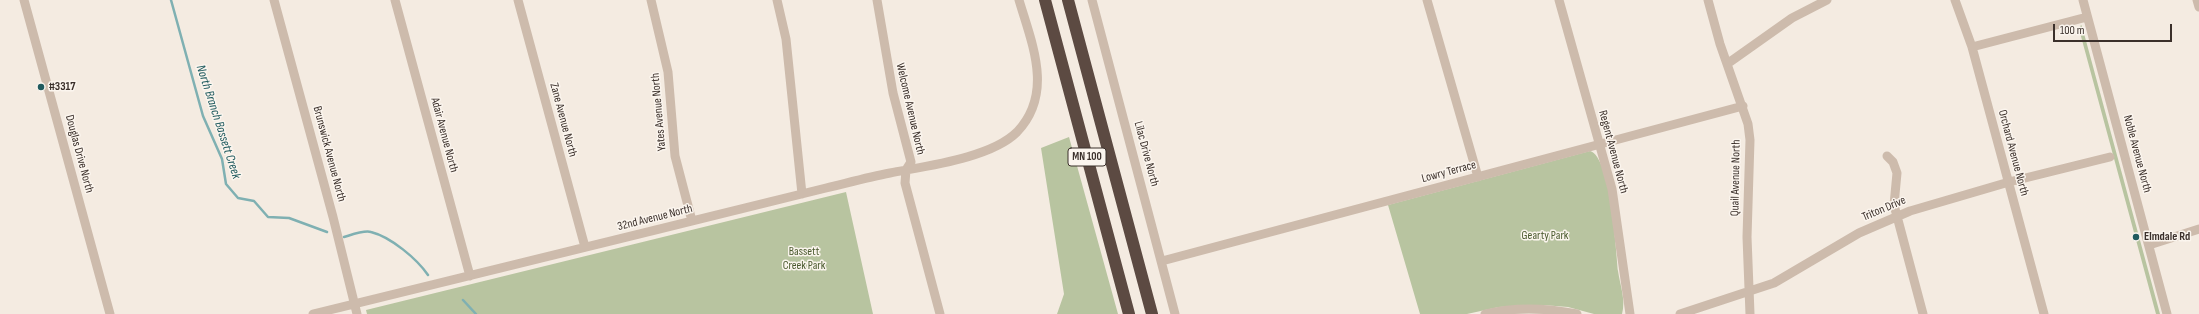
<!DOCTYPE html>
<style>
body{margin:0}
#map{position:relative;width:2199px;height:314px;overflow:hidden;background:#f4ebe1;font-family:"Sofia Sans Condensed",sans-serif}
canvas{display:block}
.scale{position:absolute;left:2053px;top:24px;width:119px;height:18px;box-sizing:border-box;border:2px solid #3b302b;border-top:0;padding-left:5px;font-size:12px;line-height:14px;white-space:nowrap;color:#3b302b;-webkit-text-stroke:3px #fbf5ee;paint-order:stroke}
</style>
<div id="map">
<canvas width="2199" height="314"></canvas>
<div class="scale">100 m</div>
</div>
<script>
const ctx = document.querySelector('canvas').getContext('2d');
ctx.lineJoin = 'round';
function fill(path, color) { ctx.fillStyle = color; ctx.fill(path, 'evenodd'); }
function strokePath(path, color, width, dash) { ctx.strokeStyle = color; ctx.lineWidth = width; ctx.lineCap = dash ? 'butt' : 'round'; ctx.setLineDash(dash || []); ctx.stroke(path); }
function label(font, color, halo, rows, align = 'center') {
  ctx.font = font + ' "Sofia Sans Condensed",sans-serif'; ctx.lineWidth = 3; ctx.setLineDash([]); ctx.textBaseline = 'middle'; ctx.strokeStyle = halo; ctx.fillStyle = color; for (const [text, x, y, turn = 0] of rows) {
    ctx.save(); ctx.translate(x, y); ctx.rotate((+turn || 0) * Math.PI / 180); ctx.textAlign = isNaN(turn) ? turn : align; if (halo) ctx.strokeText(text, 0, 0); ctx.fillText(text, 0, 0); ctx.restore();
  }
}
fill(new Path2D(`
 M2081,25l1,1 78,288h-4l-77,-285z
 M1069,137l49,177h-61l7,-20 -23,-146z
 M1590,151c21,6 26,100 28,120 2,14 8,29 4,43h-28l-26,-7 -25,-2 -44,2 -32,7h-47l-32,-109z
 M846,192l27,122h-506l-1,-4z`), '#b8c4a0');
strokePath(new Path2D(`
 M171,0l32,116 19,43 4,25 12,14 16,3 14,16 21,1 38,14
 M344,237c7,-2 20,-7 27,-5 20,5 46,27 57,43
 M463,300l13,14`), '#7fb0b2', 2.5);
strokePath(new Path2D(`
 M24,0l86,314
 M274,0l59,217 24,97
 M395,0l75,276
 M518,0l67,247
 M651,0l17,72 7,84 17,65
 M777,0l9,39 16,155
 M877,0l16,93 18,69 -5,8 -1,13 35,131
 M1092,0l83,314
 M1427,0l51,177
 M1559,0l53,189 18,125
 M1708,0l12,44 28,80 2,16 -3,97 3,77
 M1955,0l17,47 72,267
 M2083,0l84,314
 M2197,0l2,7
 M1972,47l115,-30
 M1727,64l65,-46 35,-18
 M1887,156l6,6 4,11 -3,32 29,109
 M2149,245l50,-16
 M1162,261l581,-155
 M313,314c171,-41 342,-84 513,-126 21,-5 43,-11 64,-15 36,-7 101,-15 127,-41 37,-39 15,-88 2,-132
 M1485,314c29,-7 62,-6 92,0
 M1680,314l94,-31 85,-50 51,-22 99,-29 101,-25`), '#cdbbac', 9);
strokePath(new Path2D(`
 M1045,0l84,314
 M1068,0l84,314`), '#5c4a42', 12);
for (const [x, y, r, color] of [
 [41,87,4,"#1f5a5e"],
 [2136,237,4,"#1f5a5e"]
]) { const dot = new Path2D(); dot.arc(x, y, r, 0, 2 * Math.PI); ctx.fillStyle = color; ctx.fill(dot); strokePath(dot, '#fbf5ee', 1.5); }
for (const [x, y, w] of [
 [1087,157,38]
]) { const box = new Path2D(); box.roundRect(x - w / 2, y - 9, w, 18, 3); ctx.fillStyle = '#fbf5ee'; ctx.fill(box); strokePath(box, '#3b302b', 1); }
label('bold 11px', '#3b302b', null, [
 ["MN 100",1087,157]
]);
label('bold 12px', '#3b302b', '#fbf5ee', [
 ["#3317",49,87],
 ["Elmdale Rd",2144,237]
], 'left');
label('12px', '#3b302b', '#fbf5ee', [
 ["Welcome Avenue North",910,109,77],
 ["Yates Avenue North",659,112,-95],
 ["Zane Avenue North",563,120,75],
 ["Adair Avenue North",444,135,75],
 ["Regent Avenue North",1613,152,75],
 ["Orchard Avenue North",2013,153,75],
 ["Douglas Drive North",79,154,75],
 ["Brunswick Avenue North",329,154,75],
 ["Lilac Drive North",1146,154,75],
 ["Noble Avenue North",2137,154,75],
 ["Lowry Terrace",1449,172,-15],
 ["Quail Avenue North",1736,178,-89],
 ["Triton Drive",1884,209,-23],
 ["32nd Avenue North",655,218,-14]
]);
label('12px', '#4a5a2e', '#fbf5ee', [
 ["Gearty Park",1545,236],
 ["Bassett",804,252],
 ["Creek Park",804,266]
]);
label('italic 13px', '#1f5a5e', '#fbf5ee', [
 ["North Branch Bassett Creek",218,122,72]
]);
</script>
